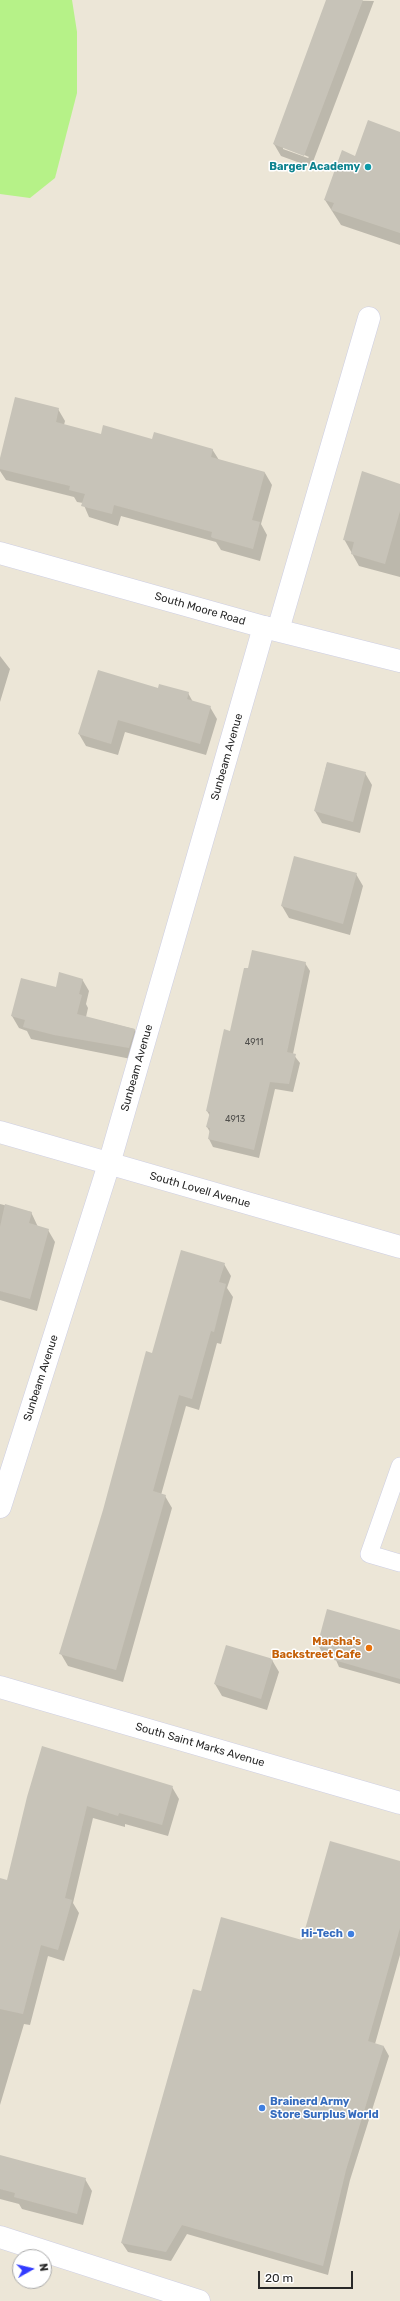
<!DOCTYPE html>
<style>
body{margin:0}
#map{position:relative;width:400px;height:2301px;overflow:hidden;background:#ece6d7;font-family:Rubik,sans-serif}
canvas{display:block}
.north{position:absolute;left:12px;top:2249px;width:40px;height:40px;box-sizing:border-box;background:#fff;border:1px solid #a9a9a9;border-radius:50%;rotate:82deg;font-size:11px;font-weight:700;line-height:16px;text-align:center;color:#282828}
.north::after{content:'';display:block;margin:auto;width:14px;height:18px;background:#323bff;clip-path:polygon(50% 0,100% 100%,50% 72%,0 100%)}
.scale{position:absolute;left:258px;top:2271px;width:95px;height:18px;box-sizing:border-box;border:2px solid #282828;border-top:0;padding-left:5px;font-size:12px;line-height:14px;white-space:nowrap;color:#282828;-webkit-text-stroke:3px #fff;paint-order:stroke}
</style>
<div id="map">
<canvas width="400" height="2301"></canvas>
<div class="north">N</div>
<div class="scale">20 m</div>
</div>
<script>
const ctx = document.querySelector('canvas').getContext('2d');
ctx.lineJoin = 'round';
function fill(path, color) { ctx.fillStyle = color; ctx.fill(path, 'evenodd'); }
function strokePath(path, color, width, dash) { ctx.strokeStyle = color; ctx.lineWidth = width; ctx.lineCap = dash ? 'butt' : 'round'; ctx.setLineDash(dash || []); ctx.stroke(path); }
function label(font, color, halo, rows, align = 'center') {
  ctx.font = font + ' Rubik,sans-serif'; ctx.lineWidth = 3; ctx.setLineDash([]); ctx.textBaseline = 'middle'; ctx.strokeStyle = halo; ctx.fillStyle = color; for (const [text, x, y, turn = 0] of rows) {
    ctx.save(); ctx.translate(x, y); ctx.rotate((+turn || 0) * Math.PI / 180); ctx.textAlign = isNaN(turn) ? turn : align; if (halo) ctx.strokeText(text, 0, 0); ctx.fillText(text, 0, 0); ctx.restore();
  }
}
fill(new Path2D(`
 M0,0h72l5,32v61l-22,85 -25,20 -30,-4z`), '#b6f288');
fill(new Path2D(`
 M327,0l47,1 -63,166 -30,-11 -7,-12zM283,146l26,11 -1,1 -25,-9z
 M400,133v112l-59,-20 -16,-25 31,-43z
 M58,409l7,12 -1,4 37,10 52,5 59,9 7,11 46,13 7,12 -11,39 6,11 -7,26 -39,-11 -5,-8 -95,-26 -3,10 -29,-9 -6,-14 -6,-1 -3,-5 -68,-17 -6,-9v-9z
 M400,485v92l-41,-11 -15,-27z
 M0,656l10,13 -10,33z
 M158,689l30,4 5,9 17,5 7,12 -11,36 -81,-23 -7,23 -32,-9 -7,-12z
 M327,763l38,10 7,12 -12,48 -38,-10 -7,-12z
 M356,874l7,12 -13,49 -61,-17 -7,-12z
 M305,963l5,8 -17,83 7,9 -7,29 -18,-3 -16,69 -46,-11 -4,-8 1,-7 -3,-5 3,-11 -3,-5 24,-79z
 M82,979l7,12 -3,13 2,4 -2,9 48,12 7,13 -5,18 -105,-21 -4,-8 -8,-3 -7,-12z
 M0,1204l31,8 7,15 10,3 7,12 -18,69 -37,-11z
 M224,1264l7,12 -4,12 6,9 -12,47 -4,-1 -18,67 -13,-4 -25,89 4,1 7,12 -49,174 -55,-16 -7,-12 91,-300z
 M400,1631v53l-61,-17 -3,-7 1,-4 -15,-4 -4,-7z
 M272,1660l7,12 -12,38 -45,-14 -7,-12z
 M172,1787l7,12 -11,37 -43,-12v3l-32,-9 -20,85 6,10 -15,48 -16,-5 -18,69 -6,-1 -24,81v-226l8,3 20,-85z
 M400,1862v93l-25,89 9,3 5,9 -39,124 -22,95 -141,-41 -16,27 -43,-9 -6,-9 80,-251 101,-50z
 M0,2156l85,23 7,12 -9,34 -61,-16 -3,-5 -19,-5z`), '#0003');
fill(new Path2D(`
 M326,0h37l-59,156 -31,-12z
 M368,120l32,12v101l-69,-23 3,-7 -10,-3 18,-50 13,6z
 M15,397l44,11 -3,14 45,12 2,-9 49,14 2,-7 59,17 -2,8 54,15 -13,48 8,2 -7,27 -40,-11 -2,-1 1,-5 -98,-27 -2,9 -31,-8 4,-12 -16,-4 1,-4 -70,-17v-11z
 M362,471l38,13v27l-15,53 -34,-10 3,-12 -11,-2z
 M98,670l60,18 1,-4 30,8 -2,7 24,7 -11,38 -82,-24 -7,24 -33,-10z
 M327,762l39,10 -13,50 -39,-11z
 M294,856l63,17 -14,51 -62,-18z
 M252,950l54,12 -19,90 9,2 -7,30 -19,-2 -16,68 -46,-11 2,-11 -4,-1 4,-15 -4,-1 18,-82 6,2 14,-63h4z
 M59,972l24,7 -4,15 3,1 -5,19 58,15 -6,19 -75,-13 -31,-8 2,-7 -14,-4 10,-38 35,9z
 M5,1204l27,8 -3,11 20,6 -19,70 -30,-8v-64z
 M181,1250l44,13 -6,19 7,2 -12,48 -3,-1 -19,68 -13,-4 -26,96 13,4 -50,175 -57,-16 44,-144 43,-159 6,2z
 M327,1609l73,21v49l-66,-19 3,-9 -20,-5z
 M226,1645l47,14 -12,40 -47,-15z
 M42,1746l131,40 -11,39 -43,-12 -1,3 -31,-10 -22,92 7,2 -14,50 -17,-5 -18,69 -23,-5v-131l7,2 20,-83z
 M330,1841l70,20v67l-32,113 16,5 -38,124 -23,96 -141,-41 -16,27 -45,-9 72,-254 8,2 20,-74 81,23z
 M0,2155l86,23 -9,36 -63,-17 1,-4 -15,-4z`), '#c7c3b8');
const service = new Path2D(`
 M400,1466l-31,88 31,9`);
const minor = new Path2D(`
 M278,630l91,-312
 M0,1132l400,115
 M0,1507l109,-343 155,-537
 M0,1687l400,116
 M0,2237l199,64`);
const secondary = new Path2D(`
 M0,553l264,74 136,34`);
strokePath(service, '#cdcee3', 18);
strokePath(minor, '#cdcee3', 23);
strokePath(secondary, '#cdcee3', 23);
strokePath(service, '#fff', 17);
strokePath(minor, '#fff', 22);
strokePath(secondary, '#fff', 22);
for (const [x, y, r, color] of [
 [368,167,4,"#0f9aa8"],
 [369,1648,4,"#e8710a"],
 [351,1934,4,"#3f7fe0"],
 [262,2108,4,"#3f7fe0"]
]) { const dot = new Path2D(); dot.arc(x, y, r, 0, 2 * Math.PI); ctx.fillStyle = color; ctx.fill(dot); strokePath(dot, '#fff', 1.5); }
label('9px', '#504f4c', null, [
 ["4911",254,1042],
 ["4913",235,1119]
]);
label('bold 11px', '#0d838f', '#fff', [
 ["Barger Academy",360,167]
], 'right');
label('11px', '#282828', '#fff', [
 ["South Moore Road",200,609,16],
 ["Sunbeam Avenue",227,757,-74],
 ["Sunbeam Avenue",137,1068,-74],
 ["South Lovell Avenue",200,1190,16],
 ["Sunbeam Avenue",41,1378,-72],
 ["South Saint Marks Avenue",200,1745,16]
]);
label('bold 11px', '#c56008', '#fff', [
 ["Marsha's",361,1642],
 ["Backstreet Cafe",361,1655]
], 'right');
label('bold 11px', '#366cbe', '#fff', [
 ["Hi-Tech",343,1934],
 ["Brainerd Army",270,2102,"left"],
 ["Store Surplus World",270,2115,"left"]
], 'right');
</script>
